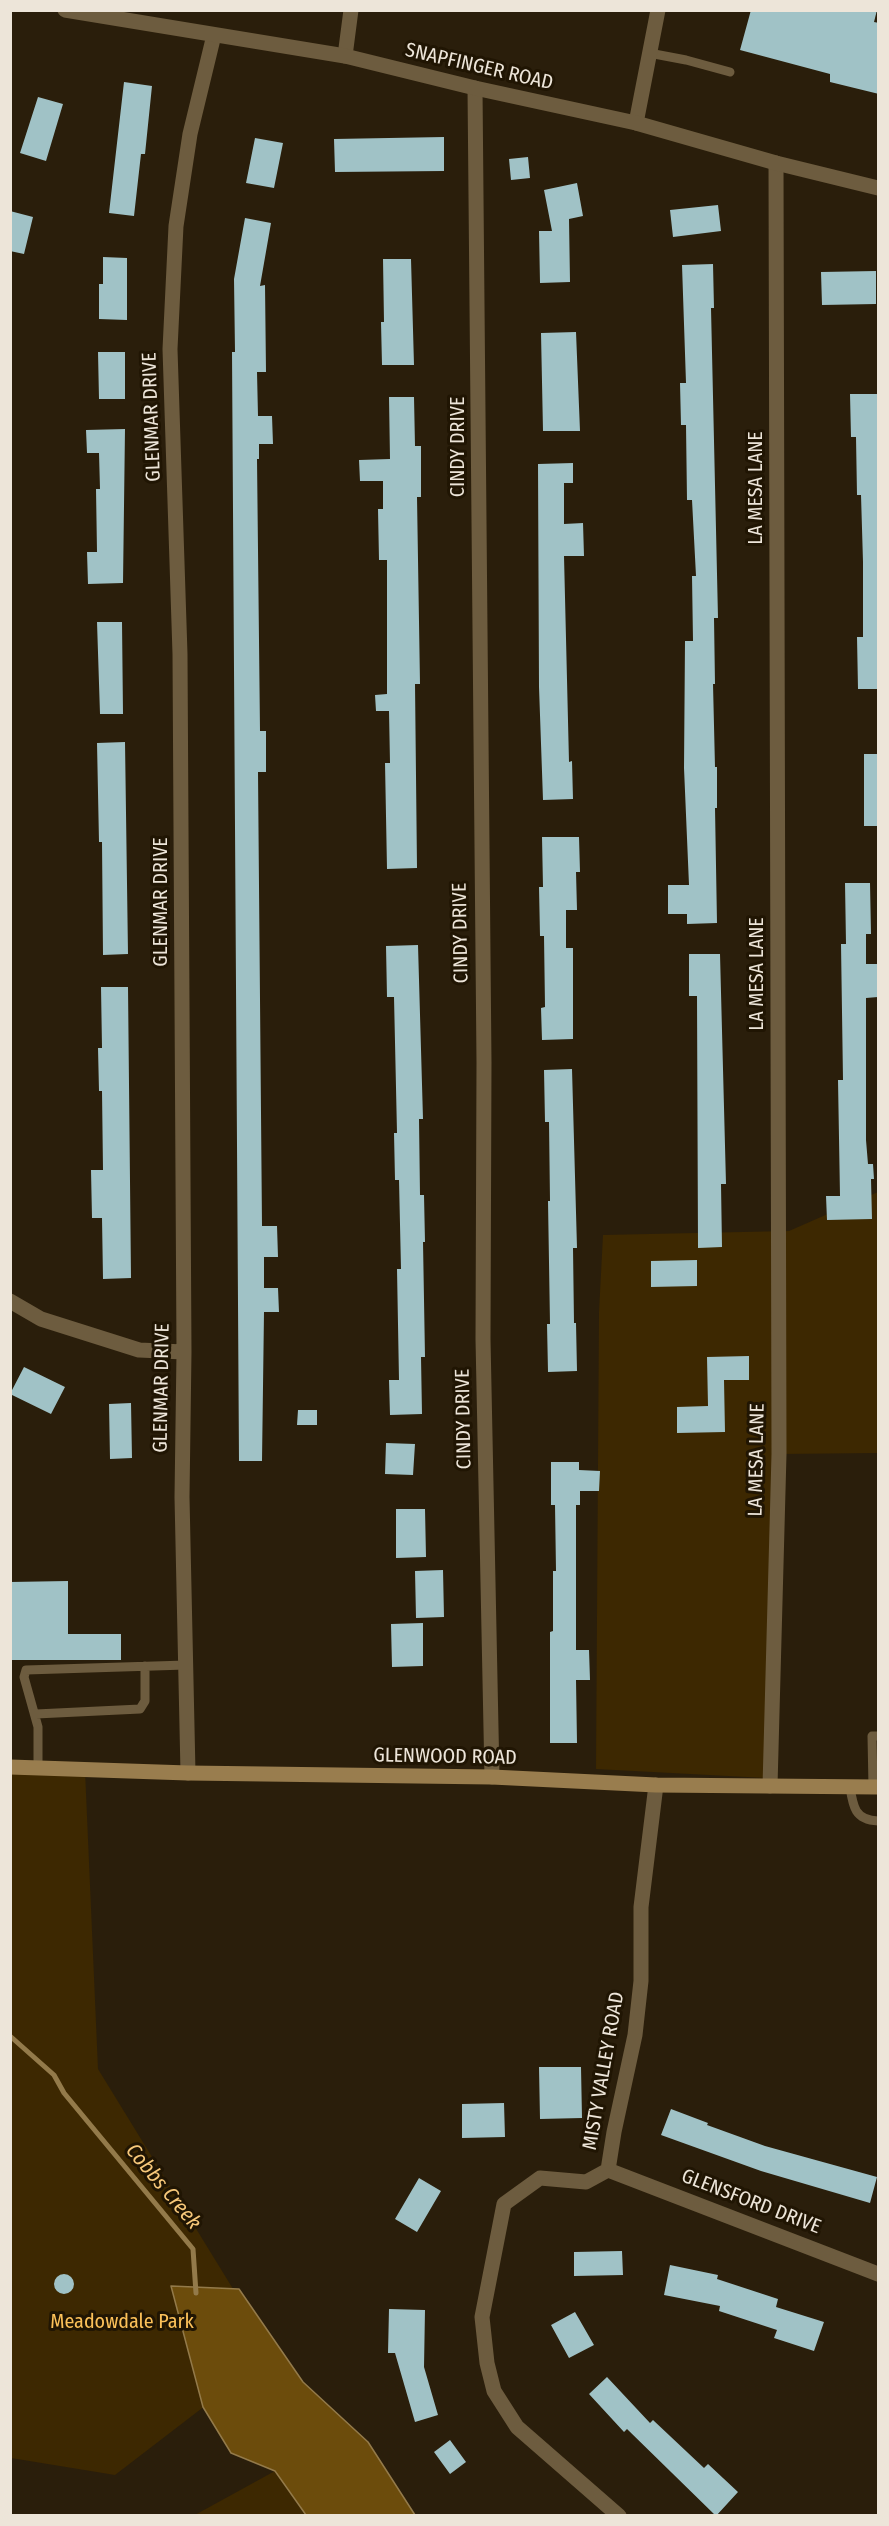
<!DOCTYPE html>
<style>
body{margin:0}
#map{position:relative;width:889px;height:2526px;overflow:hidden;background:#2a1e0b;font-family:"Fira Sans Condensed",sans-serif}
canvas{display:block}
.frame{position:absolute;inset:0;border:12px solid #ede5d9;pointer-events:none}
</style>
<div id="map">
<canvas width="889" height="2526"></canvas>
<div class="frame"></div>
</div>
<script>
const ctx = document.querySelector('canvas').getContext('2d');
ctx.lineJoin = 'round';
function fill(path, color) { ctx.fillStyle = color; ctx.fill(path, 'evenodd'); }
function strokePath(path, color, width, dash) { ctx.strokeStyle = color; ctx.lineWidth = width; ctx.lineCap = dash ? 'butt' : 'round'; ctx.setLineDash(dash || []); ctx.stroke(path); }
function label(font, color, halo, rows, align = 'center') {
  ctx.font = font + ' "Fira Sans Condensed",sans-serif'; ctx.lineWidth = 6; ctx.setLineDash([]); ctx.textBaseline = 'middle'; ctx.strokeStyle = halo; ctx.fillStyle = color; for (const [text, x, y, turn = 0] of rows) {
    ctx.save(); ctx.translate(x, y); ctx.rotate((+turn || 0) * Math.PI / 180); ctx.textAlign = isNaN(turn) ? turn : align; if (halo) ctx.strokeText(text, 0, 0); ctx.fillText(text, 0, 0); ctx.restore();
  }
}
fill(new Path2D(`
 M878,1192v261l-99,1 -13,324 -170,-9 3,-457 4,-77 186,-4z
 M11,1770h74l13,299 140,228 -11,92 -112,86 -104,-17z
 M275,2471l31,44 -113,1z`), '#3d2801');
const water = new Path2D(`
 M171,2286l68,3 64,93 65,60 47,73h-109l-31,-44 -44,-18 -28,-46z`);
fill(water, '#6c4c0c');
strokePath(water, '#937a4a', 1.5);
strokePath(new Path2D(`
 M10,2036l44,39 10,18 129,156 3,44`), '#937a4a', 5);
fill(new Path2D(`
 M751,10h126l-3,12 5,1v71l-49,-12v-8l-90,-24z
 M124,82l28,4 -7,68h-4l-7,62 -25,-3z
 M38,97l25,7 -17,57 -26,-8z
 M444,137v34l-109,1 -1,-33z
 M255,138l28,5 -9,45 -28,-5z
 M528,157l2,21 -19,2 -2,-21z
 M577,183l6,33 -14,3 1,63 -30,1 -1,-52h13l-8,-41z
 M718,205l3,26 -48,6 -3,-27z
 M10,211l23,6 -9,37 -14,-3z
 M245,218l26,5 -11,63 5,-1 1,87h-9l1,44h14l1,28h-14v15h-2l3,272h6v41h-8l4,454h15l1,31h-14v31h14l1,24h-15l-2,149h-23l-7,-1109h3l-1,-73z
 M103,257l24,1v62l-28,-1v-35h4z
 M383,259h28l3,106h-32l-1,-43h3z
 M713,264l1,44h-3l7,310h-4l1,66h-2l2,83h2v41h-2l2,115 -30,1v-10h-19v-29h21l-5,-117 1,-127h8l-1,-65h4l-4,-76h-5l-1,-75h-5l-1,-42h6l-4,-118z
 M876,271v33l-54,1 -1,-33z
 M576,332l4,99h-37l-2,-98z
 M98,352h27v47h-26z
 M850,394h29v295h-21l-1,-52h6v-75l-2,-67h-4l-1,-58h-5z
 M389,397h25l1,49h6v51h-4l3,187h-5l2,184 -30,1 -2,-106h5l-1,-52h-13l-1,-16 12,-1v-134h-8l-1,-51h5v-28h-23l-1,-21 31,-1z
 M125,429l-2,154 -35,1 -1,-32h10l-1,-63h4l-1,-36h-12l-1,-23z
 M573,463v20h-9v41l19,-1 1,33h-20l5,206 3,-1 1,38 -30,1 -4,-113 -1,-223z
 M97,622h25l1,92h-23z
 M125,742l3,212 -25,1 -1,-113h-3l-2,-99z
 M864,754h15v72h-15z
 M542,837h37l1,35h-4l1,38h-11v38h7v91l-31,1 -1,-32 4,-1 -1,-71h-4l-1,-49h4z
 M845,883h25l1,51h-5v30h12v33l-12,1v142l2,24h5l1,15h-3l1,40 -45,1 -1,-24h14l-2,-116h5l-2,-136h5z
 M418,945l5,174h-4l1,76h4l1,47h-2l2,115h-4l1,57 -32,1 -1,-35h10l-2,-111h4l-2,-89h-4l-1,-47h3l-3,-136h-7l-1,-51z
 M689,954h31l6,230h-5l1,63 -24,1 -1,-252h-8z
 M101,987h27l3,291 -28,1 -1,-61h-10l-1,-48h12l-1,-79h-3l-1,-43h4z
 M572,1069l5,179h-4l1,75h2l1,48 -29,1 -1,-48h3l-2,-123h2l-1,-79h-4l-1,-52z
 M697,1260v26l-46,1v-26z
 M749,1356v24h-25l1,52 -48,1v-26l31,-1 -1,-49z
 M24,1367l41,20 -14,27 -41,-20z
 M131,1403l1,55 -22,1 -1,-55z
 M298,1410h19v15h-20z
 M386,1443l29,1 -2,31 -28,-1z
 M551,1462h28v8l21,1 -1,20h-19v14h-4v145h13l1,30h-14l1,63h-27v-111l3,-1v-60h3l-1,-66h-4z
 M396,1509h29l1,48 -30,1z
 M443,1570l1,47 -28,1 -1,-47z
 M68,1581v53h53v26h-111v-78z
 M423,1623v43l-31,1 -1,-43z
 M539,2067h42l1,51 -42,1z
 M504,2103l1,34 -43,1v-34z
 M671,2109l37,14 -1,2 58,21 112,31 -7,26 -109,-32 -100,-36z
 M419,2178l22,13 -24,41 -22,-13z
 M622,2251l1,24 -49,1v-24z
 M670,2265l48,10 -1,4 61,20 -2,8 48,15 -10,29 -40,-13 3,-8 -58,-19 1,-5 -56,-11z
 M54 2284a10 10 0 1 1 20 0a10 10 0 1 1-20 0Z
 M389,2309l36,1 -1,57 14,48 -23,7 -20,-69h-7z
 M575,2312l19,33 -25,13 -18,-33z
 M607,2377l43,46 3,-3 51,48 4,-4 30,28 -22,24 -89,-87 -3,3 -35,-38z
 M450,2440l16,22 -16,12 -16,-22z`), '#a0c2c6');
strokePath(new Path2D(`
 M649,53l37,7 44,12
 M36,1714l104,-5 5,-8v-35
 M38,1768v-41l-14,-50 2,-7 160,-5
 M850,1787c3,20 5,33 28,34
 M873,1787l-1,-51h6`), '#6d5c3f', 9);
strokePath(new Path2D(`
 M345,56l6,-46
 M475,88l9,974 -1,277 9,438
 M636,123l22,-113
 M10,1301l31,18 98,31 45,2
 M188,1773l-6,-276 2,-145 -4,-698 -10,-305 6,-123 14,-92 24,-99
 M770,1786l9,-332 -3,-1291
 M608,2170l-22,12 -46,-4 -36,26 -22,113 5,46 7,28 23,36 102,89
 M608,2170l6,-38 21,-97 6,-54v-74l15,-122
 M608,2170l270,104`), '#6d5c3f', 15);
strokePath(new Path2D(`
 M65,10l280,46 130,32 161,35 140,40 102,25`), '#6d5c3f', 15);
strokePath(new Path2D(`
 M10,1767l178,6 304,4 164,8 222,2`), '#997d4e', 15);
label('20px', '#ede5d9', '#201503', [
 ["SNAPFINGER ROAD",479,67,13],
 ["GLENMAR DRIVE",152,417,-92],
 ["CINDY DRIVE",458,447,-90],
 ["LA MESA LANE",756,488,-90],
 ["GLENMAR DRIVE",161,902,-90],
 ["CINDY DRIVE",461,933,-91],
 ["LA MESA LANE",757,974,-90],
 ["GLENMAR DRIVE",162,1388,-89],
 ["CINDY DRIVE",464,1419,-91],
 ["LA MESA LANE",757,1460,-89],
 ["GLENWOOD ROAD",445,1757,1],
 ["MISTY VALLEY ROAD",604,2071,-80],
 ["GLENSFORD DRIVE",751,2202,21]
]);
label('20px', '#fcc159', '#201503', [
 ["Meadowdale Park",122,2322]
]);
label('italic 21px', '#f7c87a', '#201503', [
 ["Cobbs Creek",163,2187,50]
]);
</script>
